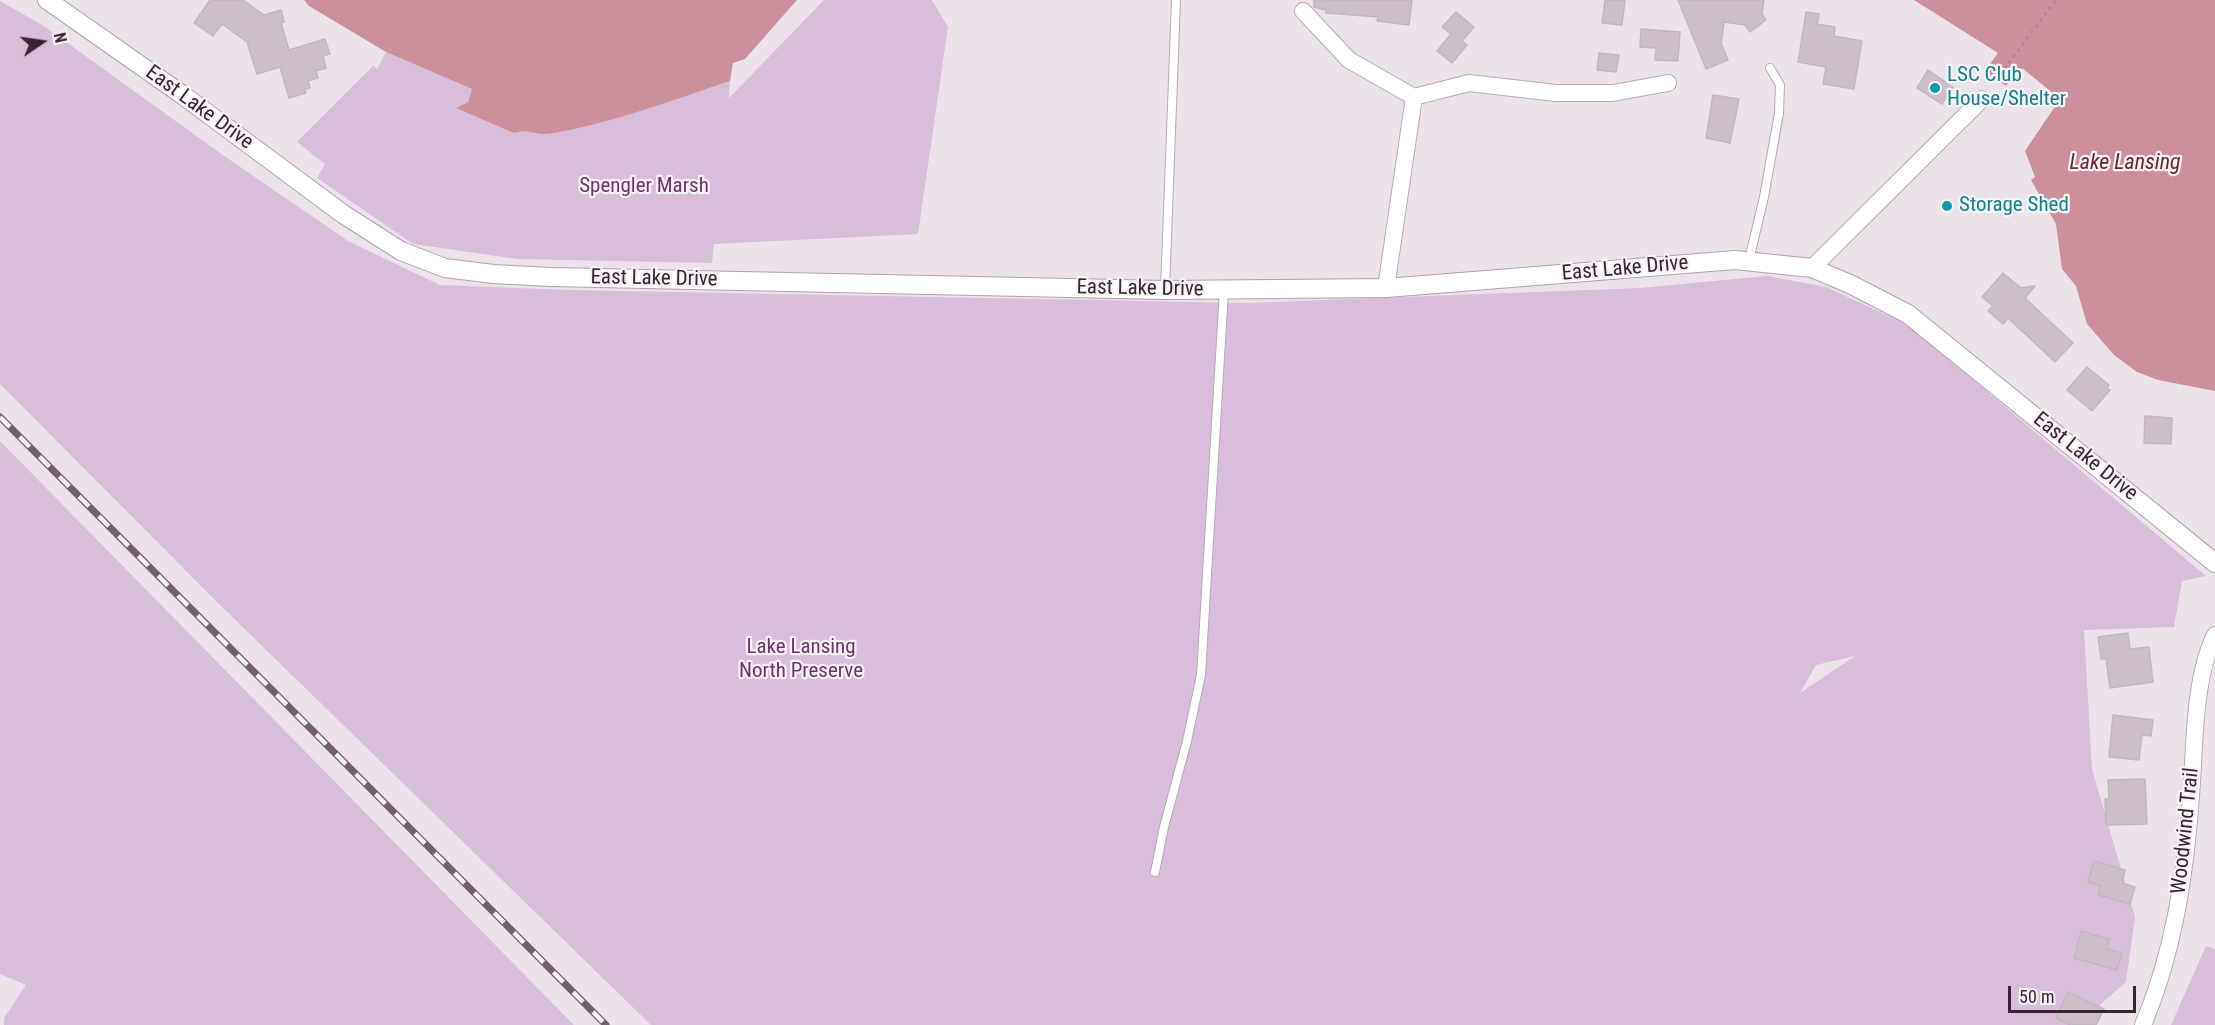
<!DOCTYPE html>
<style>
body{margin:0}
#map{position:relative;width:2215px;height:1025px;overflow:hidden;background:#ebe3e9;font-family:"Roboto Condensed",sans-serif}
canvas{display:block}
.north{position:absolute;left:12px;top:12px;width:60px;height:60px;-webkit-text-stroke:4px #f8f3f7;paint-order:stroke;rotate:77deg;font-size:16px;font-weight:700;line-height:24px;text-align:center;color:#3b2432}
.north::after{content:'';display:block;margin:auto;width:21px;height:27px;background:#3b2432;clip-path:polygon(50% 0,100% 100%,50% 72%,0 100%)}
.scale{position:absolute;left:2008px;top:986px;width:128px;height:27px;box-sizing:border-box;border:3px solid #3b2432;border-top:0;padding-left:8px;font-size:18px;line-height:21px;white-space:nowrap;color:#3b2432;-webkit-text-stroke:4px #f8f3f7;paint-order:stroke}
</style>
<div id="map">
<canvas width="2215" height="1025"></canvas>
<div class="north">N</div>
<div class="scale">50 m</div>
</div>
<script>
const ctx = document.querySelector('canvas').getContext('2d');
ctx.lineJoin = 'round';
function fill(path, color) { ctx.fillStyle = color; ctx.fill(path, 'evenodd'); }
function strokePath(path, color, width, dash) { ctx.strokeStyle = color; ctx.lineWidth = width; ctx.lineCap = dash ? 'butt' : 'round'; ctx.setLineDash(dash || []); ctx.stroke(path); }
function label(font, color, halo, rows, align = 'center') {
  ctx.font = font + ' "Roboto Condensed",sans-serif'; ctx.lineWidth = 4.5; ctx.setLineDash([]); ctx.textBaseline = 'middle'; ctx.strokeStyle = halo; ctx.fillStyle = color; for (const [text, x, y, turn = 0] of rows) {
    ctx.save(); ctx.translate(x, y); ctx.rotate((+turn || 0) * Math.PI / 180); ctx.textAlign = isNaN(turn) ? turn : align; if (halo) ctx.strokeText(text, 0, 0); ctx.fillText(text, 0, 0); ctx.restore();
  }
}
fill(new Path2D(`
 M824,0h108l16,27 -30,207 -204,10 -2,19 -195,-4 -104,-15 -96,-66 8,-14 -28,-22 76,-76 4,3 9,-17 86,37 -4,13 -11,6 89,27 98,-25 86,-29 -1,17z
 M0,1l44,25 176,127 128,88 92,44 129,5 678,13 393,-15 127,-12 59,11 82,38 298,251 -24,5 -8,46 -90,3 8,139 43,148 -9,65 -49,43h-1426l-431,-420 -220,-221zM1855,656l-55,37 16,-28z
 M0,442v-1l574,584h-570v-7l22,-33 -26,-11z
 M2206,946l9,3v76h-44z`), '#d8beda');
fill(new Path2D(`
 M304,0h493l-52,59 -12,4 -3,18c-59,20 -119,42 -181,53 -13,2 -20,-6 -35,-1l-58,-25 12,-6 4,-13 -86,-37 -77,-46z
 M1914,0h301v391l-57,-11 -21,-8 -23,-17 -27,-31 -11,-38 -14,-17 -6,-45 -25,-44 4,-3 -10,-26 35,-52 -38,-31 -16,18 -21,-15 13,-18z`), '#cb909c');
const building = new Path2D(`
 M210,0h33l21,15 17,-5 3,12 -3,1 8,27 36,-11 5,15 -7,2 3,12 -10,3 2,7 -10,3 2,7 -5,1 1,4 -17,5 -9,-31 -23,7 -10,-32 -25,-18 -9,12 -19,-13z
 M1314,0h98l-3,25 -32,-4 1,-4 -52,-4v-3l-12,-3z
 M1605,0h20l-3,25 -20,-2z
 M1678,0h86l-2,14 4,6 -16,12 -5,-7 -21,-3 -3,21 7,17 -22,9z
 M1456,12l18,15 -12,14 5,4 -15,18 -15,-12 14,-17 -9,-7z
 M1806,12l13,2 -2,10 18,3 -1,9 28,5 -8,48 -31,-5 3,-17 -28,-5z
 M1641,29l39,3 -2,29 -23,-1 1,-12 -16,-1z
 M1599,53l20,2 -3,17 -19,-2z
 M1928,70l25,17 -11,17 -25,-16z
 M1713,95l26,4 -9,44 -24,-5z
 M2003,273l18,15 14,-2 -10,12 48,45 -18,19 -47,-44 -5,6 -15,-13 5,-5 -11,-9z
 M2087,367l22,18 -2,3 3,2 -18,21 -25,-21z
 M2145,416l27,2 -1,26 -27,-1z
 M2128,633l2,16 19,-2 4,35 -43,6 -4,-29h-5l-3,-22z
 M2113,715l40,5 -2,16 -9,-1 -3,25 -30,-3z
 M2145,779l2,45 -41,1 -1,-26h4l-1,-19z
 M2094,861l31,9 -3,13 13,4 -5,17 -32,-9 3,-9 -13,-4z
 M2081,931l28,8 -2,10 15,4 -5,17 -43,-12z
 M2068,992l36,17 -8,16h-26l-14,-7z`);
fill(building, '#ccbfc9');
strokePath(building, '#c4b6c1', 1.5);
const lane = new Path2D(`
 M1749,260l15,-63 15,-84 1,-28 -10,-17
 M1165,290l11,-290
 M1155,872l9,-45 23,-86 14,-66 23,-385`);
const street = new Path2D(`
 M1303,11l46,49 65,37 55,-14 87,10h57l55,-10
 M1812,268l170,-169
 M1386,288l28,-191
 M2143,1025c31,-73 42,-149 48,-228 4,-50 2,-117 24,-162`);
const secondary = new Path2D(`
 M47,0l137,96 159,118 58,37 44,17 48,6 58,3 614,13 221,-2 349,-28 77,8 38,16 58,30 307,249`);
strokePath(lane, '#b6aab2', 10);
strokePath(street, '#b6aab2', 18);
strokePath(secondary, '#b39fad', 20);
strokePath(new Path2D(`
 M1995,81l61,-81`), '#ac869f', 3, [3, 4.5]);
strokePath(lane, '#fff', 8);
strokePath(street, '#fff', 16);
strokePath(secondary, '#fff', 18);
const rail = new Path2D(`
 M0,417l606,608`);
strokePath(rail, '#765f6d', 7);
strokePath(rail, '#f8f3f7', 4.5, [14]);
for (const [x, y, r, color] of [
 [1935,88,6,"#0f9aa8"],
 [1947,206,6,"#0f9aa8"]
]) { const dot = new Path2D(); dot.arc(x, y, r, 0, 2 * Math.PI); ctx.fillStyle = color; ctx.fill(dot); strokePath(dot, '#f8f3f7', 2); }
label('21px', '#0d838f', '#f8f3f7', [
 ["LSC Club",1947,76],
 ["House/Shelter",1947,100],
 ["Storage Shed",1959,206]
], 'left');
label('21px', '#3b2432', '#f8f3f7', [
 ["East Lake Drive",199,108,36],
 ["East Lake Drive",1625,269,-5],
 ["East Lake Drive",654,279,1],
 ["East Lake Drive",1140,289,1],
 ["East Lake Drive",2085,457,39],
 ["Woodwind Trail",2186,831,-84]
]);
label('21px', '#6e326c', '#f8f3f7', [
 ["Spengler Marsh",644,187],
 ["Lake Lansing",801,648],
 ["North Preserve",801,672]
]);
label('italic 22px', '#712432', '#f8f3f7', [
 ["Lake Lansing",2125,163]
]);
</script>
